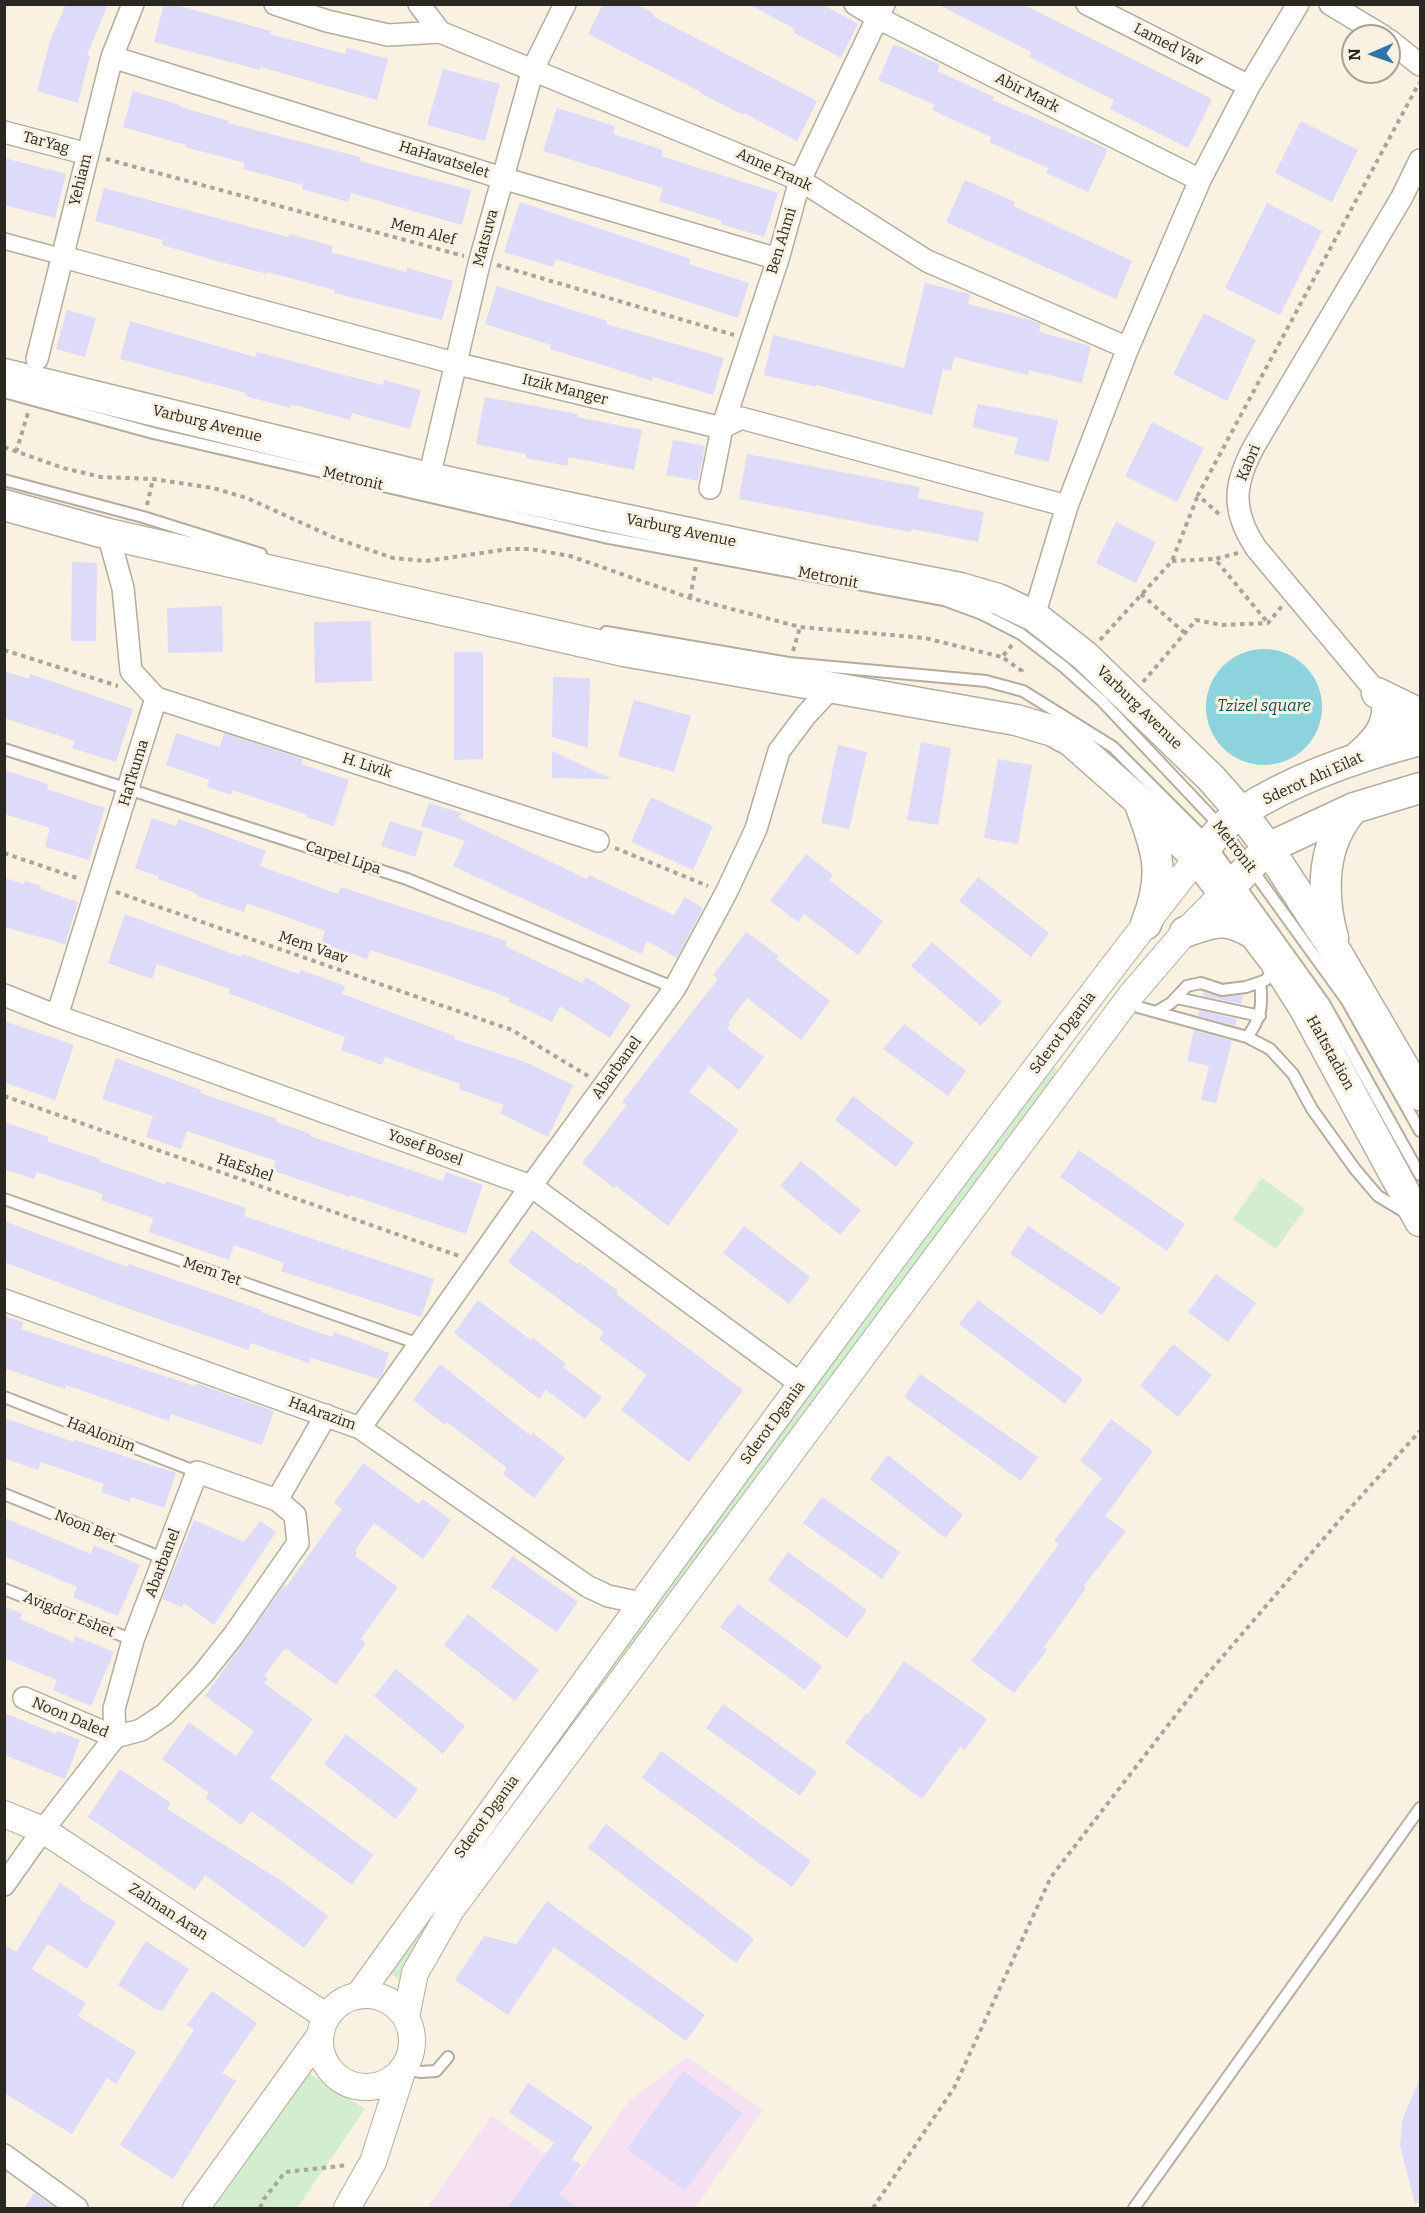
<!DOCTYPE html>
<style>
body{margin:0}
#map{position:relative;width:1425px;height:2213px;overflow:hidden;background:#f9f1e2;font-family:Bitter,serif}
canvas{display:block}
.frame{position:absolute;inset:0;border:6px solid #2b2822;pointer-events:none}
.north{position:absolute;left:1341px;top:24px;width:60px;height:60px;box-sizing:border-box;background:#f9f1e2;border:2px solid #a7a195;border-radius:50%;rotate:268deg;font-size:16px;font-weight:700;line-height:24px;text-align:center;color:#2b2822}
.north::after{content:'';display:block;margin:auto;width:21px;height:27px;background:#3074aa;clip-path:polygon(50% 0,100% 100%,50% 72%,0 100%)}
</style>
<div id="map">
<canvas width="1425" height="2213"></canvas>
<div class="frame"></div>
<div class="north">N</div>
</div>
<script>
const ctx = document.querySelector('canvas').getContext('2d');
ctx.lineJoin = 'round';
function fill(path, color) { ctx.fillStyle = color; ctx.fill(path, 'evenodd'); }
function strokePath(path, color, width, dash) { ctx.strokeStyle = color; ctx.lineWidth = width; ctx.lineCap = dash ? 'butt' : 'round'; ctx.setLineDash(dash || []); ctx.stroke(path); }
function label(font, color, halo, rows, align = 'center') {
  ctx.font = font + ' Bitter,serif'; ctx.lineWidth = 6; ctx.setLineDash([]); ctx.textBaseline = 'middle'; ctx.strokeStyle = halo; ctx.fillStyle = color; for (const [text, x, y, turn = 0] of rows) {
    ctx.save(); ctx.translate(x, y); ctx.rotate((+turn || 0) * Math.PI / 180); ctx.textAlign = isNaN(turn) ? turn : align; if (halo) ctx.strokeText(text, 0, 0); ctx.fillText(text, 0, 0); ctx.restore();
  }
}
fill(new Path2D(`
 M687,2057l76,53 -68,98h-268l64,-92 86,59 52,-74z`), '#f5e1f1');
fill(new Path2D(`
 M1046,1060l20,18 -661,906 -21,-15z
 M1262,1178l43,31 -29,40 -43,-30z
 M304,2070l61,39 -68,99h-92z`), '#d2eecf');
fill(new Path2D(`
 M1206 707a58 58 0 1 1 116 0a58 58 0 1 1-116 0Z`), '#8dd3dd');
fill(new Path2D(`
 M66,4h42l-21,51 3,1 -12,47 -41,-12 13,-50z
 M164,4h8l99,27 -1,3 75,20 2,-6 41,11 -11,41 -116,-33 -1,3 -106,-28z
 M603,4h33l18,10 -1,2 164,85 -20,40 -53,-28 -1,2 -43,-22 1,-1 -113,-58z
 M748,4h74l36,20 -17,34 -48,-26 2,-3z
 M937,4h85l190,95 -24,49 -78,-39 4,-9 -85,-43 2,-5z
 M894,44l46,21 -3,6 57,26 -2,3 116,49 -20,43 -42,-19 2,-5 -59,-26 2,-5 -59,-27 3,-5 -57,-25z
 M443,69l57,15 -15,57 -58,-16z
 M133,91l47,14v2l49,14 -1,2 132,34 -1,4 112,29 -9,35 -111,-32 -3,9 -46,-13 1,-4 -60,-16 2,-6 -60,-16 1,-2 -63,-18z
 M557,108l58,18 -2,8 50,16 -2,6 117,37 -14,44 -43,-13 1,-3 -63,-20 4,-13 -120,-37z
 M1301,121l57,29 -26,52 -57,-29z
 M4,158l62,16 -11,44 -51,-13z
 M965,180l50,22 -2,4 119,55 -16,38 -170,-77z
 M104,188l184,49 1,-3 44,12 -2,6 75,20 1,-4 46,13 -11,39 -108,-27 1,-3 -68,-18v2l-50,-13 -55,-16 1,-5 -68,-19z
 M520,202l171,57 -2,5 60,19 -11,35 -182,-59 -3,8 -49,-15z
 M1267,203l55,28 -42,84 -55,-27z
 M925,283l45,11 -2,10 62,16 11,4 -2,8 52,14 -9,37 -53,-13 -1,5 -74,-18 -3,14 -8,-2 -11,46 -116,-30v2l-52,-12 9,-40 131,33z
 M497,286l110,35 -1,3 118,34 -11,37 -60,-18 -1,4 -43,-14 -59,-18 1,-4 -66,-21z
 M67,310l29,8 -11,39 -29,-8z
 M1204,313l52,27 -29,61 -54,-27z
 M130,321l125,36 2,-5 126,33 1,-5 37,10 -11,39 -58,-16 -2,7 -59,-16 -1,4 -45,-12 1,-3 -126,-34z
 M485,397l93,17 -1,3 65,13 -8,40 -65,-13 -2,9 -41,-8v-4l-50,-10z
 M978,404l80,16 -9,42 -35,-8 4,-16 -46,-11z
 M1152,422l52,26 -27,54 -52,-26z
 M673,440l32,6 -7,35 -32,-6z
 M747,454l173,33 -2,11 66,14 -6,30 -66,-13 -1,3 -172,-33z
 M1116,522l40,20 -20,41 -40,-20z
 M72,562l25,1 -1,78h-25z
 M222,606l1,46 -55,1 -1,-45z
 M371,621l1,60 -57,2 -1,-61z
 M454,652h29v107l-29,1z
 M4,671l25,8 1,-5 103,35 -17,53 -44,-14 3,-7 -71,-23z
 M553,677l37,1 -2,70 -36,-11z
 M634,700l57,16 -17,56 -56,-16z
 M176,733l44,14 4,-14 79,26 -2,5 48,16 -15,46 -28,-9 1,-2 -75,-25 -1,5 -24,-8 2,-7 -43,-15z
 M921,742l30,6 -13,77 -31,-5z
 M838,745l29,7 -18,77 -28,-6z
 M552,751l60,28 -60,-1z
 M998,759l34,6 -14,79 -34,-6z
 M4,770l44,14 -1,5 58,19 -16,52 -44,-13 5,-19 -46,-14z
 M651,797l62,29 -20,44 -62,-28z
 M429,803l32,10 -2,5 128,61 2,-4 85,40 11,-18 18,11 -26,50 -30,-17 -6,13 -188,-88 12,-25 -44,-15z
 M152,818l24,8 3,-7 87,32 -6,15 78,28 3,-7 166,54 -2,5 77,37 4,-6 45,28 -21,33 -50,-32 -8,16 -44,-21 2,-3 -81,-29 -59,-19 -3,9 -46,-16 4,-12 -78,-28 -3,9 -47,-16 1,-2 -40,-15v-3l-23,-8z
 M390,821l33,11 -8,25 -34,-11z
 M806,854l27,21 -4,5 54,41 -25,34 -54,-41 -6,8 -28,-21z
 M978,877l71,56 -18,24 -72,-56z
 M4,878l20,6 1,-3 16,5 -1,3 38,13 -13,42 -61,-17z
 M125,914l116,43 1,-3 57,20 2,-4 44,16 -3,8 113,42 -1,3 71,23 48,23 -25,52 -48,-24 4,-8 -45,-16 1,-5 -75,-27 -3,8 -41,-15 4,-13 -117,-44 2,-4 -73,-25 -5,15 -44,-16z
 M746,932l33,24 -3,3 54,42 -29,39 -54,-42 -19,25 2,1 -3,5 37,28 -25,33 -30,-24 -20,26 50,38 -71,96 -52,-40 -2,2 -32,-25 45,-58 -5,-3 96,-123 -5,-4z
 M932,942l70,60 -21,24 -70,-60z
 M1204,992l18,5 21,-2 -2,9 -38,-8z
 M1199,1010l38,9 -2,7 -37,-10z
 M4,1021l70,24 -19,55 -51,-18z
 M904,1024l62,47 -18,25 -65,-47z
 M1194,1030l38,11 -16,62 -15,-3 8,-34 -22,-5z
 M116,1058l85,32 -1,3 77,26 -1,3 35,12 -1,2 133,45 3,-9 37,13 -17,49 -116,-39v2l-78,-27 4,-9 -89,-30 -6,18 -35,-12 7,-21 -51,-17z
 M853,1096l61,47 -18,24 -61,-47z
 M4,1122l45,15 -2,4 53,18 -1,2 66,23 1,-3 80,27 -2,8 190,63 -13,38 -140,-46 3,-8 -50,-18 -5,15 -80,-28 4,-14 -52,-18 2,-6 -66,-22 -3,7 -30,-10z
 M1079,1150l106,74 -18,27 -107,-74z
 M801,1161l60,49 -21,25 -60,-49z
 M4,1221l124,46 1,-3 133,46 -1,2 71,25 2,-5 55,21 -7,22 -3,4 -68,-21 -2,5 -58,-20 -3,7 -133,-46 -111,-42z
 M744,1226l66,51 -21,27 -66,-51z
 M1028,1226l93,62 -19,27 -92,-61z
 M532,1230l45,34 2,-2 39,29 -2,3 127,96 -54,72 -68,-52 26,-35 -48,-36 5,-7 -96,-70z
 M1216,1274l40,29 -28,39 -40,-30z
 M478,1300l53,40 2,-2 33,26 -3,3 39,30 -17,22 -39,-29 -7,9 -85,-66z
 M978,1300l105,79 -18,25 -106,-80z
 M4,1316l19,6 -2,7 174,57 1,-3 78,28 -12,34 -91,-31 -2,7 -103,-36 -1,4 -61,-21z
 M1173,1344l39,31 -34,42 -38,-31z
 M440,1364l91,72 2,-3 32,25 -31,40 -31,-24 4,-6 -60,-46 -2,3 -32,-25z
 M920,1374l118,83 -17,24 -117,-84z
 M4,1418l70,24 1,-2 101,33 -12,35 -33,-11 -2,5 -28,-10 3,-8 -63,-22 -3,8 -34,-12z
 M1111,1419l42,32 -48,65 21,15 -42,55 2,2 -42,59 3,3 -33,43 -43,-32 34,-43 54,-74 -5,-3 48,-63 -22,-17z
 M888,1455l75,60 -18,23 -75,-59z
 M363,1463l56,41 4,-5 28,21 -28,39 -49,-36 -19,27 2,2 -2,4 43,31 -37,52 5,4 -30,42 -51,-37 -21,28 4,3 -4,4 49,36 -43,59 103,77 -21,30 -101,-74 -10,14 -36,-27 4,-5 -47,-34 27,-37 47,34 18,-25 -49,-35 79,-111 2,2 56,-78 -8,-6z
 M822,1497l78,55 -18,27 -79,-56z
 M4,1518l87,36 3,-9 46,20 -22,51 -45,-19 4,-10 -73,-31z
 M194,1520l50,22 16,-21 16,11 -62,93 -30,-22 -2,4 -20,-8z
 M788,1552l79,58 -20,28 -79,-58z
 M512,1556l66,46 -21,30 -66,-45z
 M738,1604l84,62 -17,24 -85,-63z
 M4,1606l18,8 -2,5 53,23 2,-6 39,16 -23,54 -38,-16 4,-10 -53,-22z
 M468,1614l71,56 -24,31 -71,-56z
 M904,1661l83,58 -22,31 -5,-3 -38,52 -77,-56 21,-30 2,2z
 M396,1669l69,57 -22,28 -69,-58z
 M723,1704l94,68 -17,24 -94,-68z
 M4,1713l52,21 1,-3 23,9 -15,39 -61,-24z
 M346,1734l72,55 -22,30 -72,-55z
 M661,1751l150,110 -19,26 -150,-109z
 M120,1769l51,34 -4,6 116,73 45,34 -24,32 -99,-73 -10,15 -107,-73z
 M606,1824l148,115 -18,24 -148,-115z
 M60,1883l21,14 -2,2 37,23 -29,47 -39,-25 -16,25 54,34 -8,13 58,36 -20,32 -9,-6 -35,56 -68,-41v-148l12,7z
 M547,1901l158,114 -19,26 -132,-94 -46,68 -53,-35 29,-44 32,8z
 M146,1941l43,28 -26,41h-6l-39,-25z
 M212,1991l45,32 -35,50 14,8 -63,98 -53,-34 74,-115 -7,-5z
 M683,2071l59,42 -57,78 -58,-42z
 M1420,2078v125l-5,1 -15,-59 3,-27z
 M528,2083l65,44 -21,32 9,6 -22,29 20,14h-72l47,-65 -45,-31z
 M34,2193l22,15h-32z`), '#dedaf9');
const service = new Path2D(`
 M4,392l149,41 451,104 340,63 38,14 39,20 43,33 38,34 120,127 125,173 73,130
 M4,480l139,37 118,37
 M606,632l183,31 197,18 37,10 90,56 96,96 115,160 96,172
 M4,749l403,130 268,109
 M1131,996l1,6 6,5 109,30 23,12 23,25 19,35 43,60 23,27 30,18
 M1177,998l83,18
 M1156,1012l15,-9 16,-17 14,-3 21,7 24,-3 20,-7 8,-12
 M1247,1037c14,-18 16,-32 13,-54
 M4,1199l415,145
 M4,1397l193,75
 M4,1494l161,65
 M4,1589l129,51
 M403,2069l18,3 15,-1 12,-14
 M1134,2208l286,-400`);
const pedestrian = new Path2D(`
 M4,241l59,16`);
const minor = new Path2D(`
 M275,4l52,17 61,14 52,-3
 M419,4l21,28 360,148 127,81 201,87
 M855,4l23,14 322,162
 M1087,4l162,82
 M1330,4l53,32
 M1389,40l31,25
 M112,57l390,121 276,81
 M4,132l84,22
 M1420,160l-18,37 -146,246c-22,39 -26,66 0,105l164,196
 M63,257l391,106 268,65 19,-10 326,88
 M37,359l75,-302 21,-53
 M429,478l51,-218 53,-191 32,-65
 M710,488l12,-60 56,-169 22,-79 84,-176
 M1034,616l33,-110 61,-158 72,-168 49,-94 49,-82
 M156,698l442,143
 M4,995l53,21 474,170 270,198
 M57,1016l99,-318 -25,-27 -8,-83 -15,-54
 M4,1300l356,128 227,158 21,10 33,7
 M360,1428l171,-242 144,-198 51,-95 30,-64 23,-78 27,-36 26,-28
 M24,1698l91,39
 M115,1737l-1,-28 19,-69 64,-168 80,28 49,-85
 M4,1885l39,-55 72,-93 26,-7 24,-16 37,-39 31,-39 65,-93 -3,-28 -18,-15
 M4,2155l73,53`);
const tertiary = new Path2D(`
 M4,1814l39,16 284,187
 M320 2041a46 46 0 1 1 92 0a46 46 0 1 1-92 0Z
 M358,1996c276,-382 549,-766 839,-1138
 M406,2017l9,-44 36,-63 680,-915 54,-63 38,-38
 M196,2208l125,-174
 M347,2208l26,-46 30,-93`);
const secondary = new Path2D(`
 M4,374l425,104 377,80 154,30 38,11 36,17 51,40 126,122 30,34 27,36 70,107 82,140
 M4,505l104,29 516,117 392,69 37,11 18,10 68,60 58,57 77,102 31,49 115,212
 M1377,693l43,21
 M1358,757c16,-14 31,-29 29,-52
 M1141,807c18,47 24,69 5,117
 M1197,858c13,-16 27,-35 45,-46 51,-33 120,-57 178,-72
 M1223,894l45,-46 86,-40 66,-20
 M1185,932c29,-11 42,-15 69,2
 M1333,938c-12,-44 -12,-95 21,-130`);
strokePath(service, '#b4ad9e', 14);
strokePath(pedestrian, '#b4ad9e', 18);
strokePath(minor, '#b4ad9e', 24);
strokePath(tertiary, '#b4ad9e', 28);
strokePath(secondary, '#b4ad9e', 33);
strokePath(new Path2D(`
 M106,159l358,97
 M497,265l237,70
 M4,447l59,21 38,9 52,2 60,9 34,10 88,40 58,20 33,3 83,-12h21l40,7 120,42 110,29 125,11 77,19
 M16,452l12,-39
 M147,505l6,-26
 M1219,514l-21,-19 221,-412
 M1238,553l-23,6 53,64
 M1172,561l43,-2
 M1141,594l45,40
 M690,598l6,-32
 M1100,640l72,-79 26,-66
 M1012,645l-10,12 20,14v5
 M4,650l114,36
 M793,651l7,-24
 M1143,682l53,-62 26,5 46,-2 14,-17
 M615,848l93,38
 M4,853l76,26
 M116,892l396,138 76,46
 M4,1096l455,160
 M260,2208l4,-9 21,-27 63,-7
 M873,2208l81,-120 97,-211 155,-201 138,-161 76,-84`), '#aaa499', 4, [4.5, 4.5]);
strokePath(service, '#fff', 10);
strokePath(pedestrian, '#fff', 15);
strokePath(minor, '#fff', 21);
strokePath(tertiary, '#fff', 26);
strokePath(secondary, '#fff', 30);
label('15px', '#2b2822', '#f9f1e2', [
 ["Lamed Vav",1168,45,27],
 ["Abir Mark",1027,93,27],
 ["TarYag",46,143,15],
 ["HaHavatselet",444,160,17],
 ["Anne Frank",774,170,25],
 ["Yehiam",81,180,-76],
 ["Mem Alef",423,232,15],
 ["Matsuva",486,238,-75],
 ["Ben Ahmi",782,241,-73],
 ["Itzik Manger",565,390,14],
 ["Varburg Avenue",207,424,14],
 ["Kabri",1249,463,-67],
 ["Metronit",353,479,13],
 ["Varburg Avenue",681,531,12],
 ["Metronit",828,578,11],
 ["Varburg Avenue",1139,708,44],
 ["H. Livik",367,766,18],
 ["HaTkuma",134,773,-73],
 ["Sderot Ahi Eilat",1313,779,-24],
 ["Metronit",1234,847,52],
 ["Carpel Lipa",343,858,18],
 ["Mem Vaav",313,948,19],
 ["Sderot Dgania",1063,1033,-53],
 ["HaItstadion",1330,1053,61],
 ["Abarbanel",617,1068,-54],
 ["Yosef Bosel",425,1148,20],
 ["HaEshel",245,1168,19],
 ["Mem Tet",212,1272,19],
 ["HaArazim",322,1414,20],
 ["Sderot Dgania",773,1423,-54],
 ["HaAlonim",101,1435,21],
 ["Noon Bet",85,1527,22],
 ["Abarbanel",163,1563,-69],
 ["Avigdor Eshet",69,1615,22],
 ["Noon Daled",70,1718,23],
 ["Sderot Dgania",487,1817,-54],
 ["Zalman Aran",168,1912,33]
]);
label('italic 16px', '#135058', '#f9f1e2', [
 ["Tzizel square",1264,707]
]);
</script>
